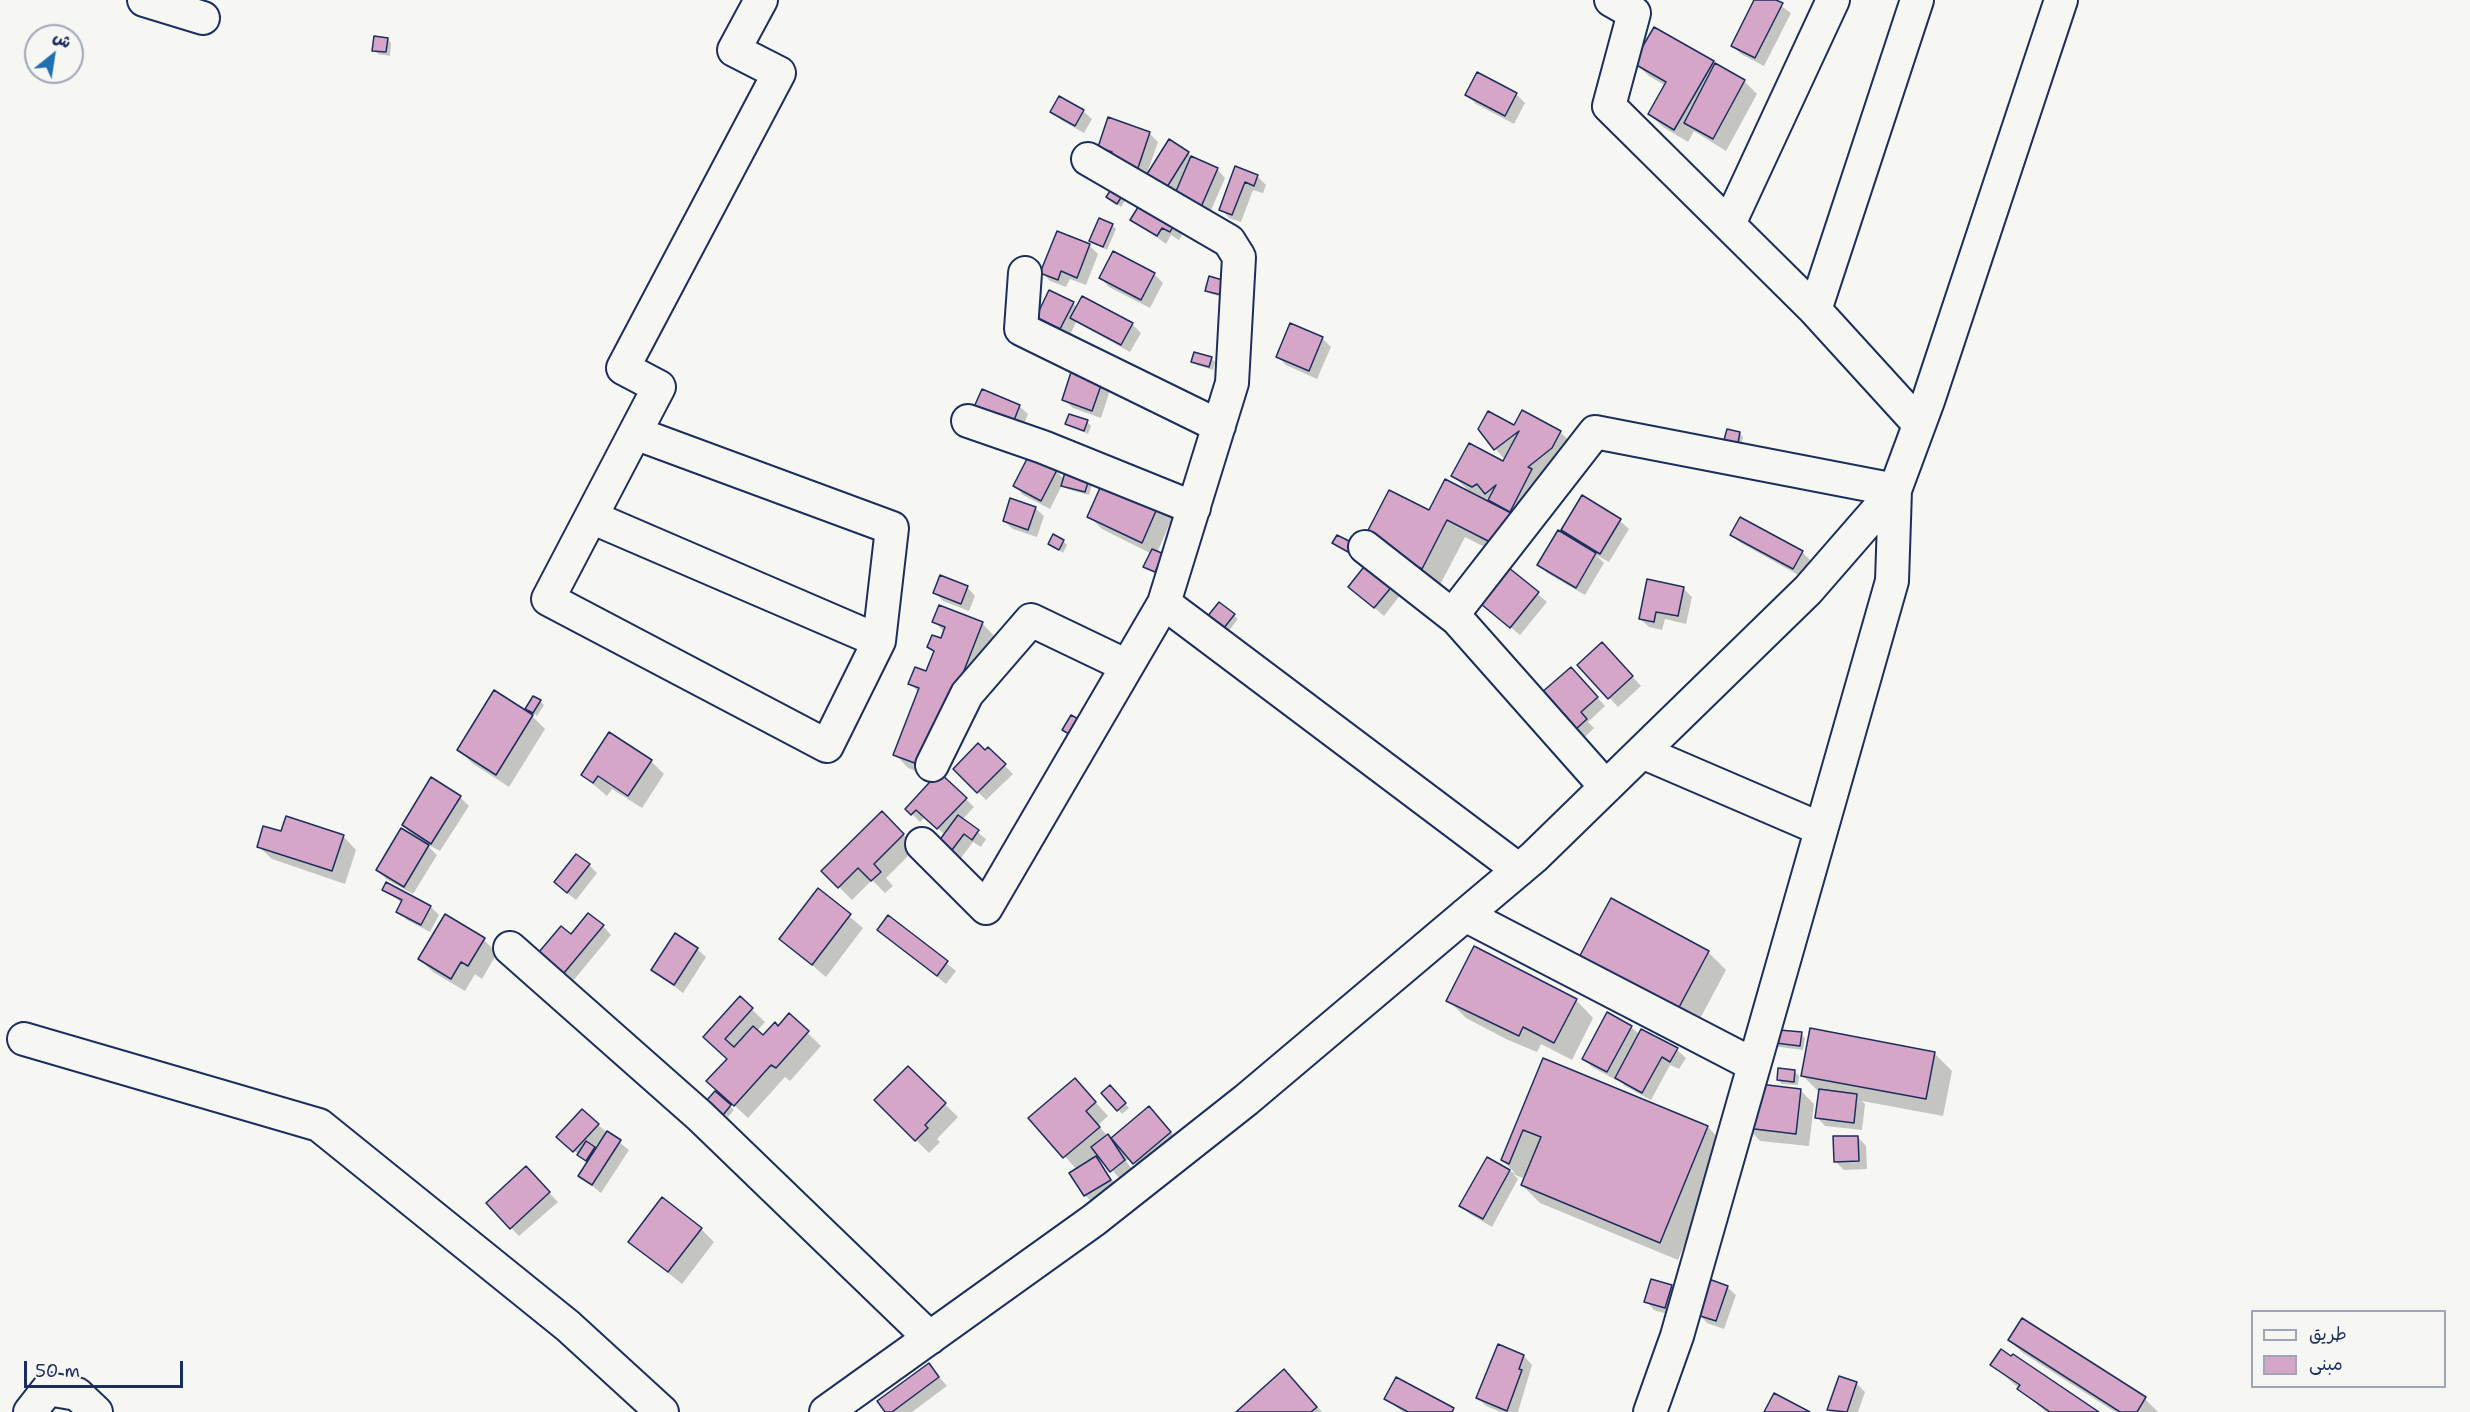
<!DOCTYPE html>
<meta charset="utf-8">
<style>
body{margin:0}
#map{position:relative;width:2470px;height:1412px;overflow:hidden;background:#f6f6f2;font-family:"Shantell Sans","Playpen Sans Arabic",sans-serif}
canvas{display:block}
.legend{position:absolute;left:2251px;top:1310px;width:195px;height:78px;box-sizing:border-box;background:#f6f6f2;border:2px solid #9ea6b7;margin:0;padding:8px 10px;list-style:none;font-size:18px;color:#1b2f5e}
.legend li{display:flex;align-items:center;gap:12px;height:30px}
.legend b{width:30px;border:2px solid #9ea6b7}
.north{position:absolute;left:24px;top:24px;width:60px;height:60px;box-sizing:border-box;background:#f6f6f2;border:2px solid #9ea6b7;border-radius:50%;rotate:30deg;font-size:16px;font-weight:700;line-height:24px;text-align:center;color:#1b2f5e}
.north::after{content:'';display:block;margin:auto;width:21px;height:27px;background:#1f6fb2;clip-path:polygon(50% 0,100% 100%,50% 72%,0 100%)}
.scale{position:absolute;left:24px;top:1361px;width:159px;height:27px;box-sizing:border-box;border:3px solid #1b2f5e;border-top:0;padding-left:8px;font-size:18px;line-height:21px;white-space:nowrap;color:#1b2f5e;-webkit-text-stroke:4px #f6f6f2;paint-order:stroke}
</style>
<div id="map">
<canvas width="2470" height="1412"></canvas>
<ul class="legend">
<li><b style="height:8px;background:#f6f6f2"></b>طريق</li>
<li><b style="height:16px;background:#d5a6c8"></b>مبنى</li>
</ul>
<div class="north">ش</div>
<div class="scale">50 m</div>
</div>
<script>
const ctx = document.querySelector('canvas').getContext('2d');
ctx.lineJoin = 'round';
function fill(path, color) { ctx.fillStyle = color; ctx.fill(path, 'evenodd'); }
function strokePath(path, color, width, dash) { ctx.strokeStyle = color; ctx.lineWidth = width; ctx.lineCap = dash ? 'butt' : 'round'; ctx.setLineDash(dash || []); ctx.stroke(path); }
fill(new Path2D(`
 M1756,0h17l18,13 -27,53 -23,-12 -9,-9z
 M388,39l3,4 -1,13 -12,-2 -4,-4z
 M1713,62l31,19 13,13 -31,57 -32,-20 -6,11 -25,-15 -14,-13 17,-28 -17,-10 -14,-13z
 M1516,94l9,9 -11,21 -38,-20 -9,-9z
 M1083,111l9,8 -8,14 -23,-13 -9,-8z
 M1149,133l9,9 -12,34 42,-23 6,6 23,10 8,9 -16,37 -101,-60 -9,-8z
 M1236,168l21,8 9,9 -3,8 -10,-3 -12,32 -12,-4 -8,-9z
 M1128,196l-7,11 -13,-10z
 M1132,219l41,7 9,9 -3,5 -8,-5 -5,9z
 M1112,225l4,4 -9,21 -16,-9z
 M1089,245l9,9 -12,31 -16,-6 -4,8 -16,-6 -8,-9z
 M1154,274l9,9 -13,25 -41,-21 -8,-9z
 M1210,278l20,21 -19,-5 -4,-4z
 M1073,303l4,5 55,16 9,9 -11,19 -54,-30 -7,15 -23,-12 -9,-8z
 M1322,338l9,9 -14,32 -31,-14 -8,-8z
 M1211,358l4,4 -2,8 -16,-5 -4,-4z
 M1074,368l37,19 -10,31 -28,-10 -9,-8z
 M1019,406l9,8 -7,17 -36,-16z
 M1087,422l4,4 -3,8 -21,-10z
 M1515,427l45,5 14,13 -62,116 -47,-24 -25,48 -56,-29 45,-44 41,-20 -17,-16 51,-13 1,-3 -26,-31zM1493,494l-3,6 7,7 -13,-6z
 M1739,433l4,4 -2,9 -15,-7z
 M1056,471l8,8 29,2 -4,14 -22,-6 -5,-4 -12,24 -27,-14 -8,-9z
 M1583,497l37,24 9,8 -20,33 -13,-7 8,8 -19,32 -38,-22 -8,-9 33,-25 -9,-9z
 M1159,505l13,13 -15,35 6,3 -4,19 -14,-8 7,-13 -50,-25 -13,-13z
 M1035,508l9,8 -7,21 -24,-8 -9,-8z
 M1741,519l61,33 9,9 -9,16 -61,-34 -9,-8z
 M1063,541l4,4 -4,8 -13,-10z
 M1367,565l34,29 -17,22 -34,-29z
 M1510,570l37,32 -27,33 -37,-31z
 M967,587l8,9 -6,15 -26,-10 -8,-9z
 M1683,588l9,9 -6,27 -21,-5 -3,11 -13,-3 -9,-8z
 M1219,604l19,15 -10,13 -15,-11z
 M934,621l48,2 13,14 -46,120 -16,21 -25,-10 -13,-14 24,-61 -9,-10 17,-10 8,-20 -6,-6 13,-7 3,-7z
 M1610,653l31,33 -23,21 -39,-42z
 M1579,677l26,29 -17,16 6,6 -10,10 -8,-9z
 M540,701l4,4 -7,11 -10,-7z
 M532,716l13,13 -36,58 -37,-24 -13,-13z
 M988,749l25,25 -27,26 -31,-31z
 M651,761l13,13 -22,34 -30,-19 -5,7 -25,-21z
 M460,797l9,9 -29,45 -15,-8 12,12 -24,39 -27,-15 -8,-9 38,-32 -13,-13z
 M966,799l8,8 -12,13 24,19 -5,8 -8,-5 -15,20 -12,-9 -1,-18 -20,-18 -5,5 -13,-13z
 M882,813l34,35 -30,30 7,8 -8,7 -13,-13 -20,20 -29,-29z
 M281,833l62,3 13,14 -11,34 -73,-25 -14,-13z
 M589,865l8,8 -21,27 -11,-9z
 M384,889l47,18 8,8 -9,17 -23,-12 -9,-9 4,-8z
 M818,890l45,38 -37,49 -45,-38z
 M889,917l67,54 -10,13 -67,-54z
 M603,926l8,9 -38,46 -32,-29 30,-16z
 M484,940l13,13 -15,26 -7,-5 -10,17 -32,-19 -13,-13z
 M697,949l9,8 -23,36 -30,-23z
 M1708,952l18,18 -32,60 -97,-52z
 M740,998l25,24 -8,9 6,6 15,-9 11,-13 32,31 -31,35 -5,-4 -37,41 -26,-24 6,-34 -10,-10z
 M1448,1000h128l17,18 -21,42 -31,-16 -4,8 -29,-12 -42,-22z
 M1631,1027l9,8 37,15 9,8 -7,11 -9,-4 -19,35 -26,-14 -8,-8 -1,2 -24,-13 -8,-8z
 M1801,1034l4,4 -2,12 -31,-4 -4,-4z
 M1934,1053l18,18 -9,45 -81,-15 3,3 -3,26 -37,-4 -8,-9 3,-24 -17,-17z
 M1543,1060l165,67 17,18 -47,115 -138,-57 -18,-18 3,-6 -12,-5 5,5 -26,48 -22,-13 -9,-8 26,-47 29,15 -14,-14z
 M908,1068l50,49 -21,22 3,3 -11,11 -53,-53z
 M1795,1072l4,4 -1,9 -16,-1 -4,-4z
 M1110,1087l19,21 -7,6 -19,-21z
 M1801,1091l13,13 -5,42 -49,-5 -13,-14z
 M715,1093l19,17 -6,7 -19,-17z
 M1088,1094l20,22 -10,9 13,15 38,-32 30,33 -36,30 -13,-13 -4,3 6,8 -12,10 -22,-26 -4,3 25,33 -25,15 -9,-9 -8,-25 -46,-52z
 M598,1125l31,25 -28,43 -21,-17 9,-13 -22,-18zM603,1137l-6,14 -3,-3z
 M1858,1137l8,9 1,23 -23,1 -9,-9z
 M534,1177l24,25 -39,34 -8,-8z
 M701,1229l13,13 -32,42 -52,-42z
 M1671,1287l9,8 -6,21 -20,-6 -8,-9z
 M1727,1287l9,8 -12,34 -17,-6 -8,-9z
 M2022,1320l123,79 13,13h-43l-92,-59 -14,-13z
 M1524,1356l8,9 -14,47h-17l-15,-6 -8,-8z
 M929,1365l18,21 -35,26h-25z
 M1992,1365l104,47h-50z
 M1856,1383l9,9 -7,20h-27l-2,-2z
 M1297,1384l25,28h-84z
 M1386,1399l67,11 2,2h-52z`), '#0003');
const building = new Path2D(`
 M1754,0h22l7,3 -28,55 -24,-12z
 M1654,27l60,34 -40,69 -26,-16 18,-32 -33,-19z
 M374,36l14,2 -2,14 -14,-1z
 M1715,63l30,17 -32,59 -29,-16z
 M1477,72l40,21 -12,23 -40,-21z
 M1059,96l25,14 -9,16 -25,-14z
 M1108,117l42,15 -14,42 -28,-11 4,-11 -14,-5z
 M1169,139l20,13 -27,43 -20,-13z
 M1191,156l27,12 -17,39 -27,-11z
 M1235,166l23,9 -4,11 -9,-4 -13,33 -13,-5z
 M1114,185l11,6 -8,13 -11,-7z
 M1140,204l34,21 -4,7 -8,-4 -5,8 -27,-16z
 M1099,218l14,6 -10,23 -14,-6z
 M1057,231l33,13 -13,34 -16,-7 -3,9 -18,-7z
 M1113,251l42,22 -14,27 -42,-22z
 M1209,276l20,6 -3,14 -21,-5z
 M1049,290l25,12 -14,27 -24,-12z
 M1082,296l51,27 -12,22 -51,-27z
 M1290,323l33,14 -14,34 -33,-14z
 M1194,352l18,5 -3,10 -18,-5z
 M1073,366l31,11 -12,34 -30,-11z
 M982,389l38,16 -7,18 -39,-16z
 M1522,410l39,21 -9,17 -24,19 4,2 -22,43 -22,-12 8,-15 -11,9 -8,-10 -5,3 -21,-11 18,-33 34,18 16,-30 -25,19 -16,-21 10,-18 26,14z
 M1069,414l19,6 -4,11 -19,-7z
 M1727,429l13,3 -2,11 -14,-3z
 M1029,455l28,15 -16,31 -28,-15z
 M1066,469l24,7 -5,16 -24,-6z
 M1104,479l55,25 -17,39 -55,-26z
 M1445,479l66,34 -17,31 -47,-24 -25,49 -58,-31 25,-48 40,20z
 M1582,495l39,24 -21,35 -39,-24z
 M1010,498l26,9 -8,23 -25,-9z
 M1740,517l63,34 -10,18 -63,-34z
 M1558,530l38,23 -20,35 -39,-23z
 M1053,534l11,6 -5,10 -11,-6z
 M1337,535l16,8 -5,9 -16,-9z
 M1152,549l12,5 -9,18 -12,-5z
 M1367,563l27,21 -20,24 -26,-21z
 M1509,568l30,24 -29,36 -29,-24z
 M940,575l28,11 -7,18 -28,-11z
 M1647,579l37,8 -6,29 -22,-4 -2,10 -15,-3z
 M1219,602l16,12 -12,15 -16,-12z
 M939,605l44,17 -48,123 -15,20 -27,-10 26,-67 -11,-4 7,-17 11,4 8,-20 -7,-4 5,-12 9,3 4,-11 -13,-5z
 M1602,642l31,34 -25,23 -31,-34z
 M1571,667l27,30 -17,15 6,7 -12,11 -34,-37z
 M494,690l39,25 -37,60 -39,-25z
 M533,696l8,4 -8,13 -8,-4z
 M1071,715l13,7 -8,16 -14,-8z
 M609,732l43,28 -24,36 -30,-20 -5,7 -12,-8z
 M978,743l7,7 3,-3 18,17 -29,29 -24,-24z
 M939,772l28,26 -30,31 -21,-19 -5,5 -6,-6z
 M431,777l30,19 -30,48 -29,-19z
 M882,811l22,23 -30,30 7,8 -10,9 -13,-13 -20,20 -17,-17z
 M958,815l21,15 -7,10 -8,-6 -15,20 -13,-9z
 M286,816l58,19 -12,36 -75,-24 6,-21 18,5z
 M401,828l28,17 -25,42 -28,-17z
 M576,854l14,10 -23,29 -13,-11z
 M386,882l45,24 -10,19 -25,-13 6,-12 -20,-10z
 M818,888l33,26 -39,51 -33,-26z
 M1611,898l98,53 -33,62 -99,-52z
 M588,913l16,12 -40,48 -25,-21 22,-26 10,8z
 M445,914l40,24 -17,28 -7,-4 -10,17 -33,-20z
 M888,915l60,46 -11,15 -60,-46z
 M675,933l23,15 -24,37 -23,-15z
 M1474,946l103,53 -23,44 -31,-16 -4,9 -73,-35z
 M740,996l13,12 -28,31 9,8 19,-21 10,9 12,-13 3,4 11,-13 20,18 -33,37 -5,-3 -37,41 -28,-25 21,-22 -24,-22z
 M1607,1012l25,14 -25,46 -25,-13z
 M1810,1028l125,24 -9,47 -125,-23z
 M1641,1029l37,19 -8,14 -8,-5 -20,36 -27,-15z
 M1768,1029l34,3 -2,14 -33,-4z
 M1543,1058l165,68 -48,117 -139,-58 20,-48 -18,-7 -14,34 -8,-4z
 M908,1066l38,37 -21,22 3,3 -13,13 -41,-41z
 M1778,1068l17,2 -1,12 -17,-2z
 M1075,1078l21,24 -10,9 14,16 -37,31 -35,-40z
 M1751,1083l50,6 -5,45 -50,-6z
 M1110,1085l16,18 -9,8 -16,-18z
 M1819,1089l38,5 -3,29 -39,-5z
 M715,1091l16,14 -8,10 -16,-15z
 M1149,1106l22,26 -38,32 -22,-26z
 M582,1109l17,15 -26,28 -17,-15z
 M607,1131l14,9 -29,45 -14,-9z
 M1108,1134l17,26 -15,12 -19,-25z
 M1833,1136h25l1,25 -25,1z
 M586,1141l9,6 -9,14 -9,-6z
 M1096,1156l15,24 -27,16 -15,-23z
 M1487,1157l23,13 -27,49 -24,-13z
 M526,1166l24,26 -40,37 -24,-26z
 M662,1197l40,31 -34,44 -40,-30z
 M1651,1279l21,6 -7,23 -21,-6z
 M1709,1279l19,7 -12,35 -19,-6z
 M2022,1318l124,79 -9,15h-17l-112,-72z
 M1498,1344l26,11 -5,14 3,1 -15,41 -31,-13z
 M2001,1349l10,7 2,-2 86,58h-49l-33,-23 3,-4 -30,-20z
 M929,1363l10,14 -47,35h-7l-8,-11z
 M1284,1369l33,38 -6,5h-75z
 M1839,1376l18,6 -10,30 -20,-2z
 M1396,1377l58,31 -2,4h-44l-24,-13z
 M1774,1393l36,19h-46z`);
fill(building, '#d5a6c8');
strokePath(building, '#1b2f5e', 1.5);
const minor = new Path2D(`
 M144,0l59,18
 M1611,0l23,13 -25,93 206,204 104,114
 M1729,224l104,-224
 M1025,273l-4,56 198,97
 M1815,310l102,-310
 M968,421l75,26 151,61
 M635,433l257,95 -13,113 -52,105 -279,-147c37,-71 74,-141 111,-212l-36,-19 156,-295 -45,-23 27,-50
 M591,517l288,124
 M1365,547l92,72 149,168
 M1164,603l355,267
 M1458,608l137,-176 300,58 -3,91 -215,755 -27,76
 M1642,752l179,77
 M932,765l35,-71 64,-74 96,46
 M922,844l64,64 178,-305 68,-220 7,-126 -10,-16 -141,-82
 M1465,915l289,150
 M510,948l190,168 230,222
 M24,1039l295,86 249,201 94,86
 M30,1412l18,-23 29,5 19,18
 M826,1412l268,-192 152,-120 288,-243 274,-267 87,-100 33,-89 133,-401`);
strokePath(minor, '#1b2f5e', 36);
strokePath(minor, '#f6f6f2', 32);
</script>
